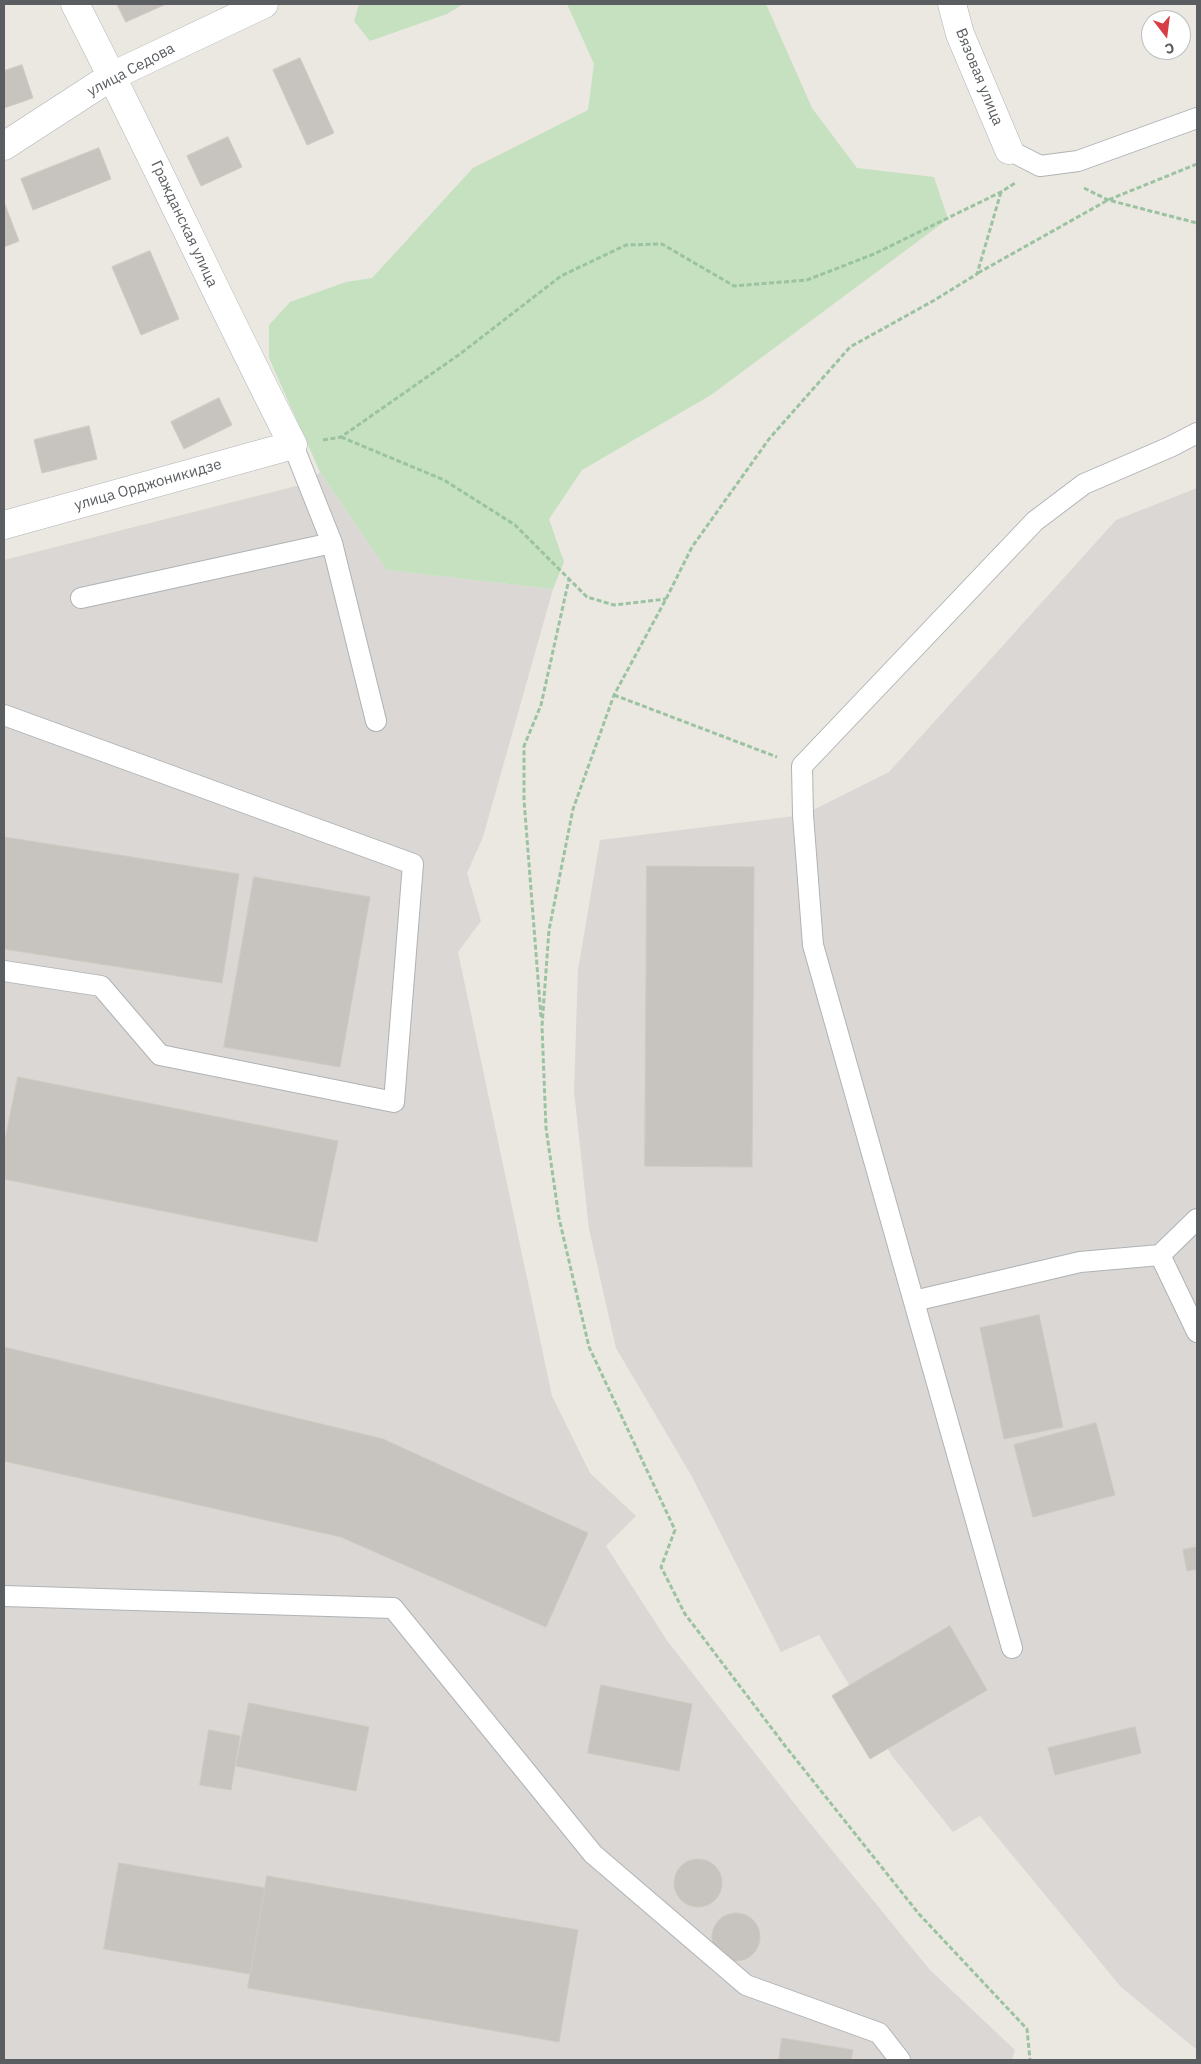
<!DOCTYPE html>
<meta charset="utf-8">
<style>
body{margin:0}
#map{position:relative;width:1201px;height:2064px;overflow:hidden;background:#ebe8e2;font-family:"IBM Plex Sans",sans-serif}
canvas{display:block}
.frame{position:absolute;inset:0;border:5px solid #5a5e61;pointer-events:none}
.north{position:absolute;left:1141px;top:10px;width:50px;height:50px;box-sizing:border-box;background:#fff;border:1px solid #bdbfc0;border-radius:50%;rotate:165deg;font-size:14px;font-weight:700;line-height:20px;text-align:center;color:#5a5e61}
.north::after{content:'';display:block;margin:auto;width:18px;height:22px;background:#d63d47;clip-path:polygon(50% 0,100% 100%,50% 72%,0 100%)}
</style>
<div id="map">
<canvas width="1201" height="2064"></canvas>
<div class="frame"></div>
<div class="north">С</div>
</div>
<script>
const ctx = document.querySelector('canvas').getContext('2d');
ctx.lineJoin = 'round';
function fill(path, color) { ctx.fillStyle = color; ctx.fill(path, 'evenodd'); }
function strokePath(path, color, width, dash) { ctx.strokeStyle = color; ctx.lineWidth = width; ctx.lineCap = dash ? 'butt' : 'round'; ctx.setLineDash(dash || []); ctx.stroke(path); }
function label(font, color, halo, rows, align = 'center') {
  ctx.font = font + ' "IBM Plex Sans",sans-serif'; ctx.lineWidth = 4; ctx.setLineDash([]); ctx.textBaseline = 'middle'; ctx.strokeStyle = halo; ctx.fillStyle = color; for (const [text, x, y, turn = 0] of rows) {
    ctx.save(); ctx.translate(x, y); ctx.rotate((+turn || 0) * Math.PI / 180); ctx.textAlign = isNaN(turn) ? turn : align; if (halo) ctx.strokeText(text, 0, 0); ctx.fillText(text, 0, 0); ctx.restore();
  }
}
fill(new Path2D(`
 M320,472l67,98 166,19 -70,248 -16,36 14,48 -23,31 94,444 38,77 46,43 -30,30 62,96 137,175 125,153 85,80 -3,10h-1008v-1500l304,-77z
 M1197,488v1562l-76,-63 -141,-171 -27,16 -61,-76 -73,-121 -38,17 -90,-177 -75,-127 -27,-119 -15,-138 4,-121 22,-130 203,-25 86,-43 227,-252z`), '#dad7d4');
fill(new Path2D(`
 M359,4h104l-16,10 -77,27 -16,-20z
 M567,4h199l46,104 45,60 77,9 14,42 -237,176 -129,75 -33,49 15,43 -11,27 -166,-19 -67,-98 -51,-114v-33l21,-23 56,-20 26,-4 101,-110 115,-58 6,-46z`), '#c5e1c0');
const building = new Path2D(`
 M117,4h49l-40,18z
 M300,58l34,75 -27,12 -34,-75z
 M22,65l11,33 -29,10v-37z
 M228,137l14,30 -41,19 -14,-30z
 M99,148l12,31 -78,31 -12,-31z
 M4,202l15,39 -15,6z
 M150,251l29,68 -38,16 -29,-68z
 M219,398l13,27 -48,24 -13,-27z
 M89,426l8,33 -55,14 -8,-33z
 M4,837l235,37 -17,109 -218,-34z
 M647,866l107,1 -2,300 -107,-1z
 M254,877l116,20 -30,170 -116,-20z
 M18,1077l320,64 -21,101 -313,-63v-34z
 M1039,1315l24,112 -59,12 -24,-111z
 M4,1347l379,92 205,94 -42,94 -205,-90 -337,-76z
 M1096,1423l19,72 -82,22 -19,-72z
 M1197,1547v22l-10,2 -4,-21z
 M950,1626l37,64 -117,69 -38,-63z
 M601,1685l91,19 -13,67 -91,-18z
 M249,1703l120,24 -13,64 -120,-25z
 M1135,1727l6,26 -86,22 -7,-27z
 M209,1730l31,6 -9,54 -31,-5z
 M674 1883a24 24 0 1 1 48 0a24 24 0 1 1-48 0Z
 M119,1863l146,25 -15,86 -146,-25z
 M267,1876l311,54 -19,112 -311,-54z
 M712 1937a24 24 0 1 1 48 0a24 24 0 1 1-48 0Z
 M782,2038l71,12 -2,10h-72z`);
fill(building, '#c7c3be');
strokePath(building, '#cfc9c1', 1);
const service = new Path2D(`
 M1009,150l31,16 38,-5 119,-43
 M293,445l39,98 44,178
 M81,598l251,-55
 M4,715l409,149 -19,238 -234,-47 -59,-69 -97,-15
 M1197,1219l-37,36 37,77
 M914,1301l166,-39 80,-7
 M4,1596l389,12 200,246 153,131 133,48 21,27
 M1012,1648l-199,-703 -10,-130 -1,-49 233,-245 49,-37 86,-37 27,-14`);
const minor = new Path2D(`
 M952,4l8,30 49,116
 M4,146l108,-70 152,-72
 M4,525l289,-80c-75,-146 -143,-296 -218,-441`);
strokePath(service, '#afb3b6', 22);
strokePath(minor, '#afb3b6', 29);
strokePath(new Path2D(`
 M1084,188l24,12 89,23
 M1001,192l-24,82 -44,27 -83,46 -81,92 -77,108 -26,52 -52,96 -41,114 -24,121 -7,96 4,102 13,90 30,129 86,183 -14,37 24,47 101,133 133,167 108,115 3,31
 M978,273l130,-73 89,-36
 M341,437l103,43 71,45 72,72 27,8 52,-6
 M323,440l18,-3 119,-83 101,-78 65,-31 36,-1 72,42 73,-6 67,-26 127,-62 14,-9
 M614,695l163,62
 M541,1017l-17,-217v-54l17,-41 28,-126`), '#9cc3a1', 3, [5, 2.5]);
strokePath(service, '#fff', 20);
strokePath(minor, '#fff', 28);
label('15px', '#5a5e61', '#fff', [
 ["улица Седова",131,70,-28],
 ["Вязовая улица",979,77,68],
 ["Гражданская улица",184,224,65],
 ["улица Орджоникидзе",148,485,-16]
]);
</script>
